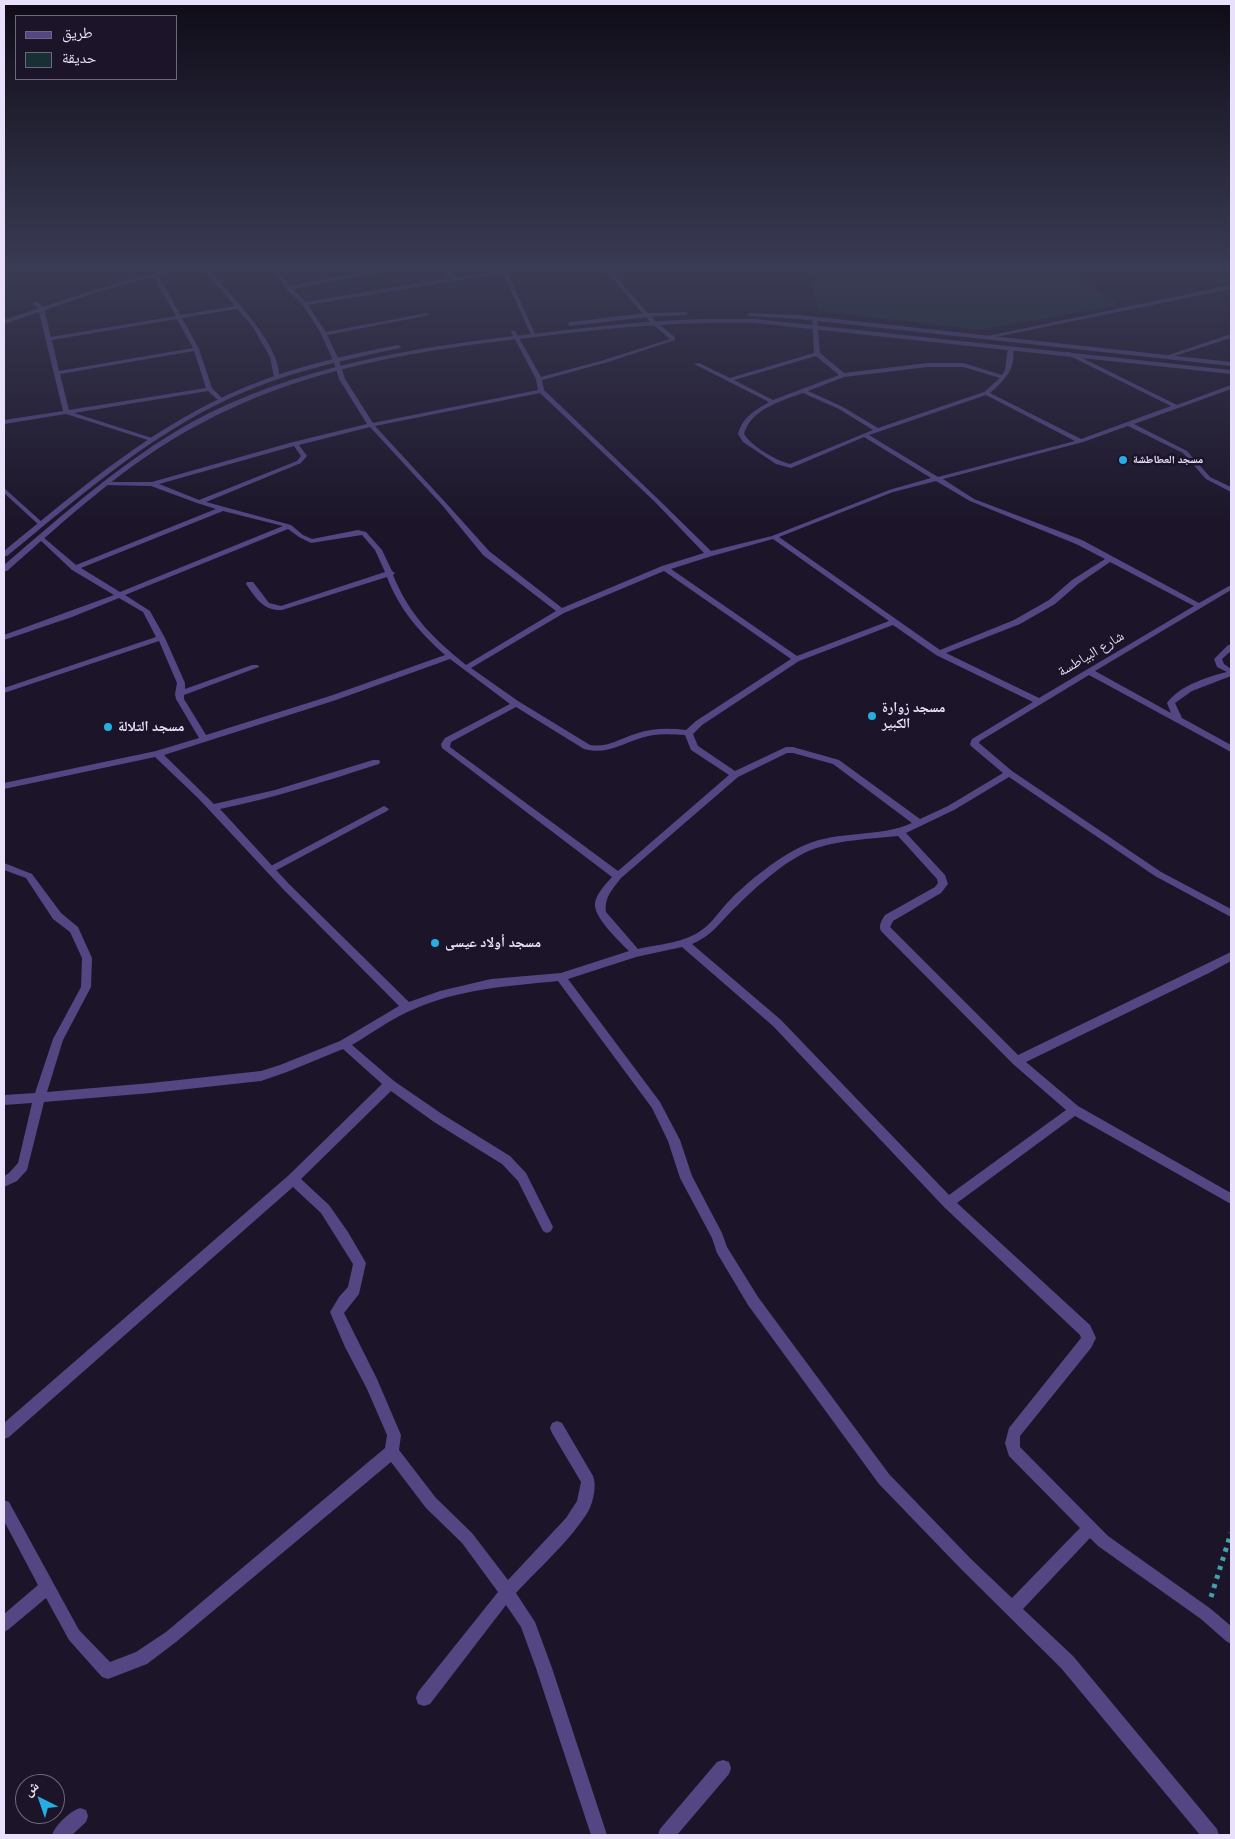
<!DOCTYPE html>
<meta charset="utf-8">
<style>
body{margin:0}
#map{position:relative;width:1235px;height:1839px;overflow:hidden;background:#1c1529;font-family:"Noto Sans","Noto Naskh Arabic",sans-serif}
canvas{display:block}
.frame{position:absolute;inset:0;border:5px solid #e9e1fb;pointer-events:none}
.legend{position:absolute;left:15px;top:15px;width:162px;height:65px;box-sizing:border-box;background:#1c1529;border:1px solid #6e677d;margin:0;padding:6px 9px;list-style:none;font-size:15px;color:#e9e1fb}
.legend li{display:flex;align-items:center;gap:10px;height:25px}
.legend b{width:25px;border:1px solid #6e677d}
.north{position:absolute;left:15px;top:1774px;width:50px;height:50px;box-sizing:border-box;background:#1c1529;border:1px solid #6e677d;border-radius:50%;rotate:319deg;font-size:14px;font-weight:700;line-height:20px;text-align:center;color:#e9e1fb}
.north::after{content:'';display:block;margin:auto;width:18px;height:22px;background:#26ade2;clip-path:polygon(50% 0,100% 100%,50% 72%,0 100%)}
</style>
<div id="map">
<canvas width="1235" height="1839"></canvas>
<div class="frame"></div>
<ul class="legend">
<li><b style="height:6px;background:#534682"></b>طريق</li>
<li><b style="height:14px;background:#182f33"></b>حديقة</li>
</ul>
<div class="north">ش</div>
</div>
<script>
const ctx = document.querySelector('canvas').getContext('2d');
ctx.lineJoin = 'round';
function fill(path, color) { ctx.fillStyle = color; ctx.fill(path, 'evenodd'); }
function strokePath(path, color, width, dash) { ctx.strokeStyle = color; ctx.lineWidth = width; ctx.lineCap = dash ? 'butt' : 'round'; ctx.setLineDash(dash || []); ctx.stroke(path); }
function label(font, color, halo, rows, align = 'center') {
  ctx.font = font + ' "Noto Sans","Noto Naskh Arabic",sans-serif'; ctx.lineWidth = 5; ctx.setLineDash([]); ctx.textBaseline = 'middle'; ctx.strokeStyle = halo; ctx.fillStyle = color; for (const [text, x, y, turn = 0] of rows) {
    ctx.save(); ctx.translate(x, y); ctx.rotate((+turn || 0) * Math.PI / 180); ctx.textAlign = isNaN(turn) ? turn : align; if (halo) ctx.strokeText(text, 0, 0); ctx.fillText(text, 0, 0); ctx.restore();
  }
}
fill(new Path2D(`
 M1065,268l54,37 -139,25 -161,-19 -13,-43z`), '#182f33');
strokePath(new Path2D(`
 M1211,1597l20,-64`), '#42a1af', 5, [4, 5.5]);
fill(new Path2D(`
 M1228,645h3v6l-9,8 2,5 7,5v5l-14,-7 -3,-8z
 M384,806l5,3 -2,2 -114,61 -3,1 -5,-3 2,-2z`), '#534682');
fill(new Path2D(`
 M202,268h5c22,25 75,77 72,110l-5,-1 -4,-20 -18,-31 -15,-17 -55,9 17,31 13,39 11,11v2h-4l-11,-10 -134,22 81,26v2h-4l-85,-27 -62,10v-4l59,-9 -25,-103 -5,-5 1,-1h4l6,6 7,29 125,-21 -23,-41 3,-2 3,2 21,40 55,-9zM177,319l16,29 -134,23 -7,-31zM194,351l12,37 -137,22 -9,-36z
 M272,268h5l12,18 98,-18h13l-108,21 14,13 145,-24 -9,-10h5l9,10 45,-8v-2h5l1,3 29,65 -5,-1 -28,-62 -195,32 18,27 101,-19 3,2 -103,20 12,25 6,19 28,44 165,-33 -2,-11 -26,-49 5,1 26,46 63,-17 66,-21 -19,-16 -48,-55h5l47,53 20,16v3l-67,22 -66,18 2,10 115,110 52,51 61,-15 117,-46 42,-12 -67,-41 -73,31 -15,-4 -33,-22 -5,-8c5,-17 16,-23 31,-32l-75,-38 5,-1 31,15 84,-25 -2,-35 5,1 3,34 24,20 84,-10h35l39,12 3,-5 3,-22 5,-1c3,22 -7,32 -23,46l91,46 90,-33 -105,-52v-2h4l107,53 54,-20v4l-97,35 53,27 23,26 21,10v5l-25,-13 -23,-26 -55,-27 -45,16 -140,37 31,20 108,41 117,63 32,-18v5l-136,81 76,42 -4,-10c13,-18 43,-27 64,-32v5l-39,15 -17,12 7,15 49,27v7l-142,-77 -109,66 -1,2 33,28 149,101 70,37v8l-76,-41 -146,-99 -55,33 -48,23 39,42 3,9 -7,9 -48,28 -3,6 128,128 213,-103v9l-22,12 -183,89 52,44 153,87v11l-156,-88 -118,87 133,122 6,13 -5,10 -71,88v11l88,89 103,73 20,17v18l-5,-3 -25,-22 -103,-73 -8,-8 -67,71 50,47 144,173 2,6h-19l-139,-167 -100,-99 -82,-85 -131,-179 -31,-52 -5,-15 -32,-60 -12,-37 -16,-33 -94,-127c-49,5 -100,8 -146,29 -21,9 -40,23 -60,35l42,36 48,33 68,42 16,17 27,54 -2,4 -4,2 -4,-2 -25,-50 -16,-17 -68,-42 -43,-31 -90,88 28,26 19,27 18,31 -7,31 -15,19 33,66 24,56 -2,15 37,48 36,35 36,47 58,-62 11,-17 4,-19 -29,-49 -2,-5 2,-5 5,-2 5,2 31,53c4,9 0,26 -4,34 -17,29 -50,58 -73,83l19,29 17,46 55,167h-16l-55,-167 -15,-41 -15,-22 -76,99 -6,2 -6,-2 -2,-6 2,-6 80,-100 -36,-49 -36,-35 -35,-46 -215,180 -29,22 -39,15 -6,-2 -33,-37 -23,-42 -37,31 -5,3v-18l34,-29 -34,-64v-21l5,2 70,128 31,32 26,-10 30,-20 219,-184 2,-13 -20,-46 -22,-42 -15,-35 9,-15 9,-10 5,-23 -32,-51 -28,-26 -284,250 -5,2v-16l285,-248 93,-91 -39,-35 -56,23 -26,9 -110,12 -107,9 -17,68 -10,11 -13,6v-11l5,-3 9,-10 14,-60 -28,2v-10l31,-2 18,-54 28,-52 1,-29 -12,-26 -17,-13 -27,-41 -22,-8v-7l28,11 29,39 17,14 14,31 -1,29 -28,53 -16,52 104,-9 110,-12 19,-6 60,-24 59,-35 -116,-117 -85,-91 -43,-41 -151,32v-6l152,-32 43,-13 -23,-39 -1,-5 2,-11 -18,-42 -155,52v-5l152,-51 -13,-25 -24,-14 -47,19 -68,23v-5l110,-40 -42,-25 -33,-31v-2h4l33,28 140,-56 -19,-6 -46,-17 -46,-1 -3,-2 1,-1h49l141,-40 74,-18 -28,-45 -6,-19 -12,-26 -18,-29 -17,-16zM816,356l23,19 -66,25 -39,-20zM928,367h35l37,11 -16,14 -106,36 -35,-21 -35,-16 36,-14zM540,393l115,109 49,51 -42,13 -100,42 -73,-57 -43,-48 -71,-77zM803,393l36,16 34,21 -83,34c-13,-3 -39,-18 -46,-30 7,-25 37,-33 59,-41zM986,395l89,46 -137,36 -69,-42zM370,427l72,78 41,50 73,56 -90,54c-34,-28 -56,-49 -73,-90l2,-2 -3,-2 -10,-21 -16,-18 -8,-2 -46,9 -9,-4 -12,-10 -85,-23 95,-39 6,-7 -8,-11zM294,446l7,10 -4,5 -98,39 -40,-16zM936,481l34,20 106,43 29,15 -33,21 -23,20 -35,20 -74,30 -161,-113 114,-45zM223,511l60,15 -163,66 -39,-24zM288,529l11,8 12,6 51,-8 13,15 10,22 -104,34 -12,-3 -16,-21h-6l-1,2c10,14 17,27 36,26l105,-33c12,32 33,56 58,78l-115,41 -124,39 -22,-36v-4l75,-28 -1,-2h-6l-67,24v-6l-20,-45 -15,-27 -25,-16zM773,539l116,82 -92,35 -126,-87 41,-13zM1110,562l84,44 -155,92 -93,-45 74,-29 35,-20 23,-20zM664,571l127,88 -95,62 -10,9c-18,-2 -34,-2 -51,4 -16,5 -28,14 -45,11l-72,-44 -47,-33 93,-55zM893,625l43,30 97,47 -61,37 -2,5 1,2 32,27 -55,33 -28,13 -81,-59 -46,-13h-7l-51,24 -37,-25 -5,-12 9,-9 97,-64zM450,659l60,45 -65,34 -4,6 1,4 170,129c-7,8 -15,16 -17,26 -2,14 24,38 34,48l-68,22 -70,6 -51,12 -31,11 -120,-118 -69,-75c54,-11 106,-28 159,-45l1,-2 -1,-2h-6l-98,30 -61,14 -50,-49 172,-55zM516,707l68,42c22,6 37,-5 57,-11 14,-5 29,-4 44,-3l6,15 38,25 -111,96 -168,-124 1,-5zM787,753h6l40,11 79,59c-33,15 -73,7 -107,22 -24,10 -58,37 -76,56 -9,9 -16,21 -26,28 -17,14 -44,15 -65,20l-32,-37c-2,-15 7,-23 15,-34l117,-101zM898,836l39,43 1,4 -3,4 -50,28c-3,5 -7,10 -4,16l132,133 53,46 -117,85 -168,-175 -89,-76c22,-9 29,-24 46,-39 19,-19 48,-45 73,-55 25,-10 60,-11 87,-14zM682,947l91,79 171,181 136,128 1,3 -72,90 -4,15 4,13 71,72 -68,70 -41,-39 -82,-85 -131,-177 -31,-50 -5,-14 -30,-57 -12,-36 -20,-38 -92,-123 68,-22z
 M1231,285v4l-245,50 -3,-2z
 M1231,334v4l-63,20 -5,-1z
 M4,488l39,35v2h-4l-35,-32z
 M723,1760l6,2 2,6 -2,6 -52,61h-19l2,-6 57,-67z
 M80,1808l6,2 2,6 -2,6 -14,13h-20c4,-11 17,-23 28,-27z`), '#534682');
fill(new Path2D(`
 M174,268h9l-85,24 -94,32v-4l90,-30z
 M685,312l2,1v2l-40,2 -77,9 -3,-2 3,-2 77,-9z
 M748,313l51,2 432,47v4l-432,-47 -49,-3 -2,-1z
 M702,319h53l476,51v4l-476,-51c-74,-2 -147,5 -220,14 -116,13 -233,31 -337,88 -72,38 -130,93 -191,146h-3v-6c60,-51 118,-104 188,-143 102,-55 217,-74 331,-87 59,-7 119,-14 179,-16z
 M398,345l3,2 -1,1c-50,11 -99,21 -146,40 -94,37 -170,105 -247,168h-3v-5c76,-62 152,-128 244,-165 48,-20 99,-31 150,-41z`), '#534682');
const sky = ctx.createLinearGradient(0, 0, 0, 526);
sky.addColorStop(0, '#0f0c17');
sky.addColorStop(0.51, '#3a3b54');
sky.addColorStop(1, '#3a3b5400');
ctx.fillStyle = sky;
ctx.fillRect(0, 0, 1235, 526);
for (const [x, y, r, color] of [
 [1123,460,5,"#26ade2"],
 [872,716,5,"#26ade2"],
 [108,727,5,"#26ade2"],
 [435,943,5,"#26ade2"]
]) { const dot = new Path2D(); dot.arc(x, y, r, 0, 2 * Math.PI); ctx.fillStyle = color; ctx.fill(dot); strokePath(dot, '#1c1529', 2); }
label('bold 11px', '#e9e1fb', '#1c1529', [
 ["مسجد العطاطشة",1133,460]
], 'left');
label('14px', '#e9e1fb', '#1c1529', [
 ["شارع البياطسة",1091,654,-31]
]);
label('bold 14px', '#e9e1fb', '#1c1529', [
 ["مسجد زوارة",882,708],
 ["الكبير",882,724],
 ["مسجد التلالة",118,727],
 ["مسجد أولاد عيسى",445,943]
], 'left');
</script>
